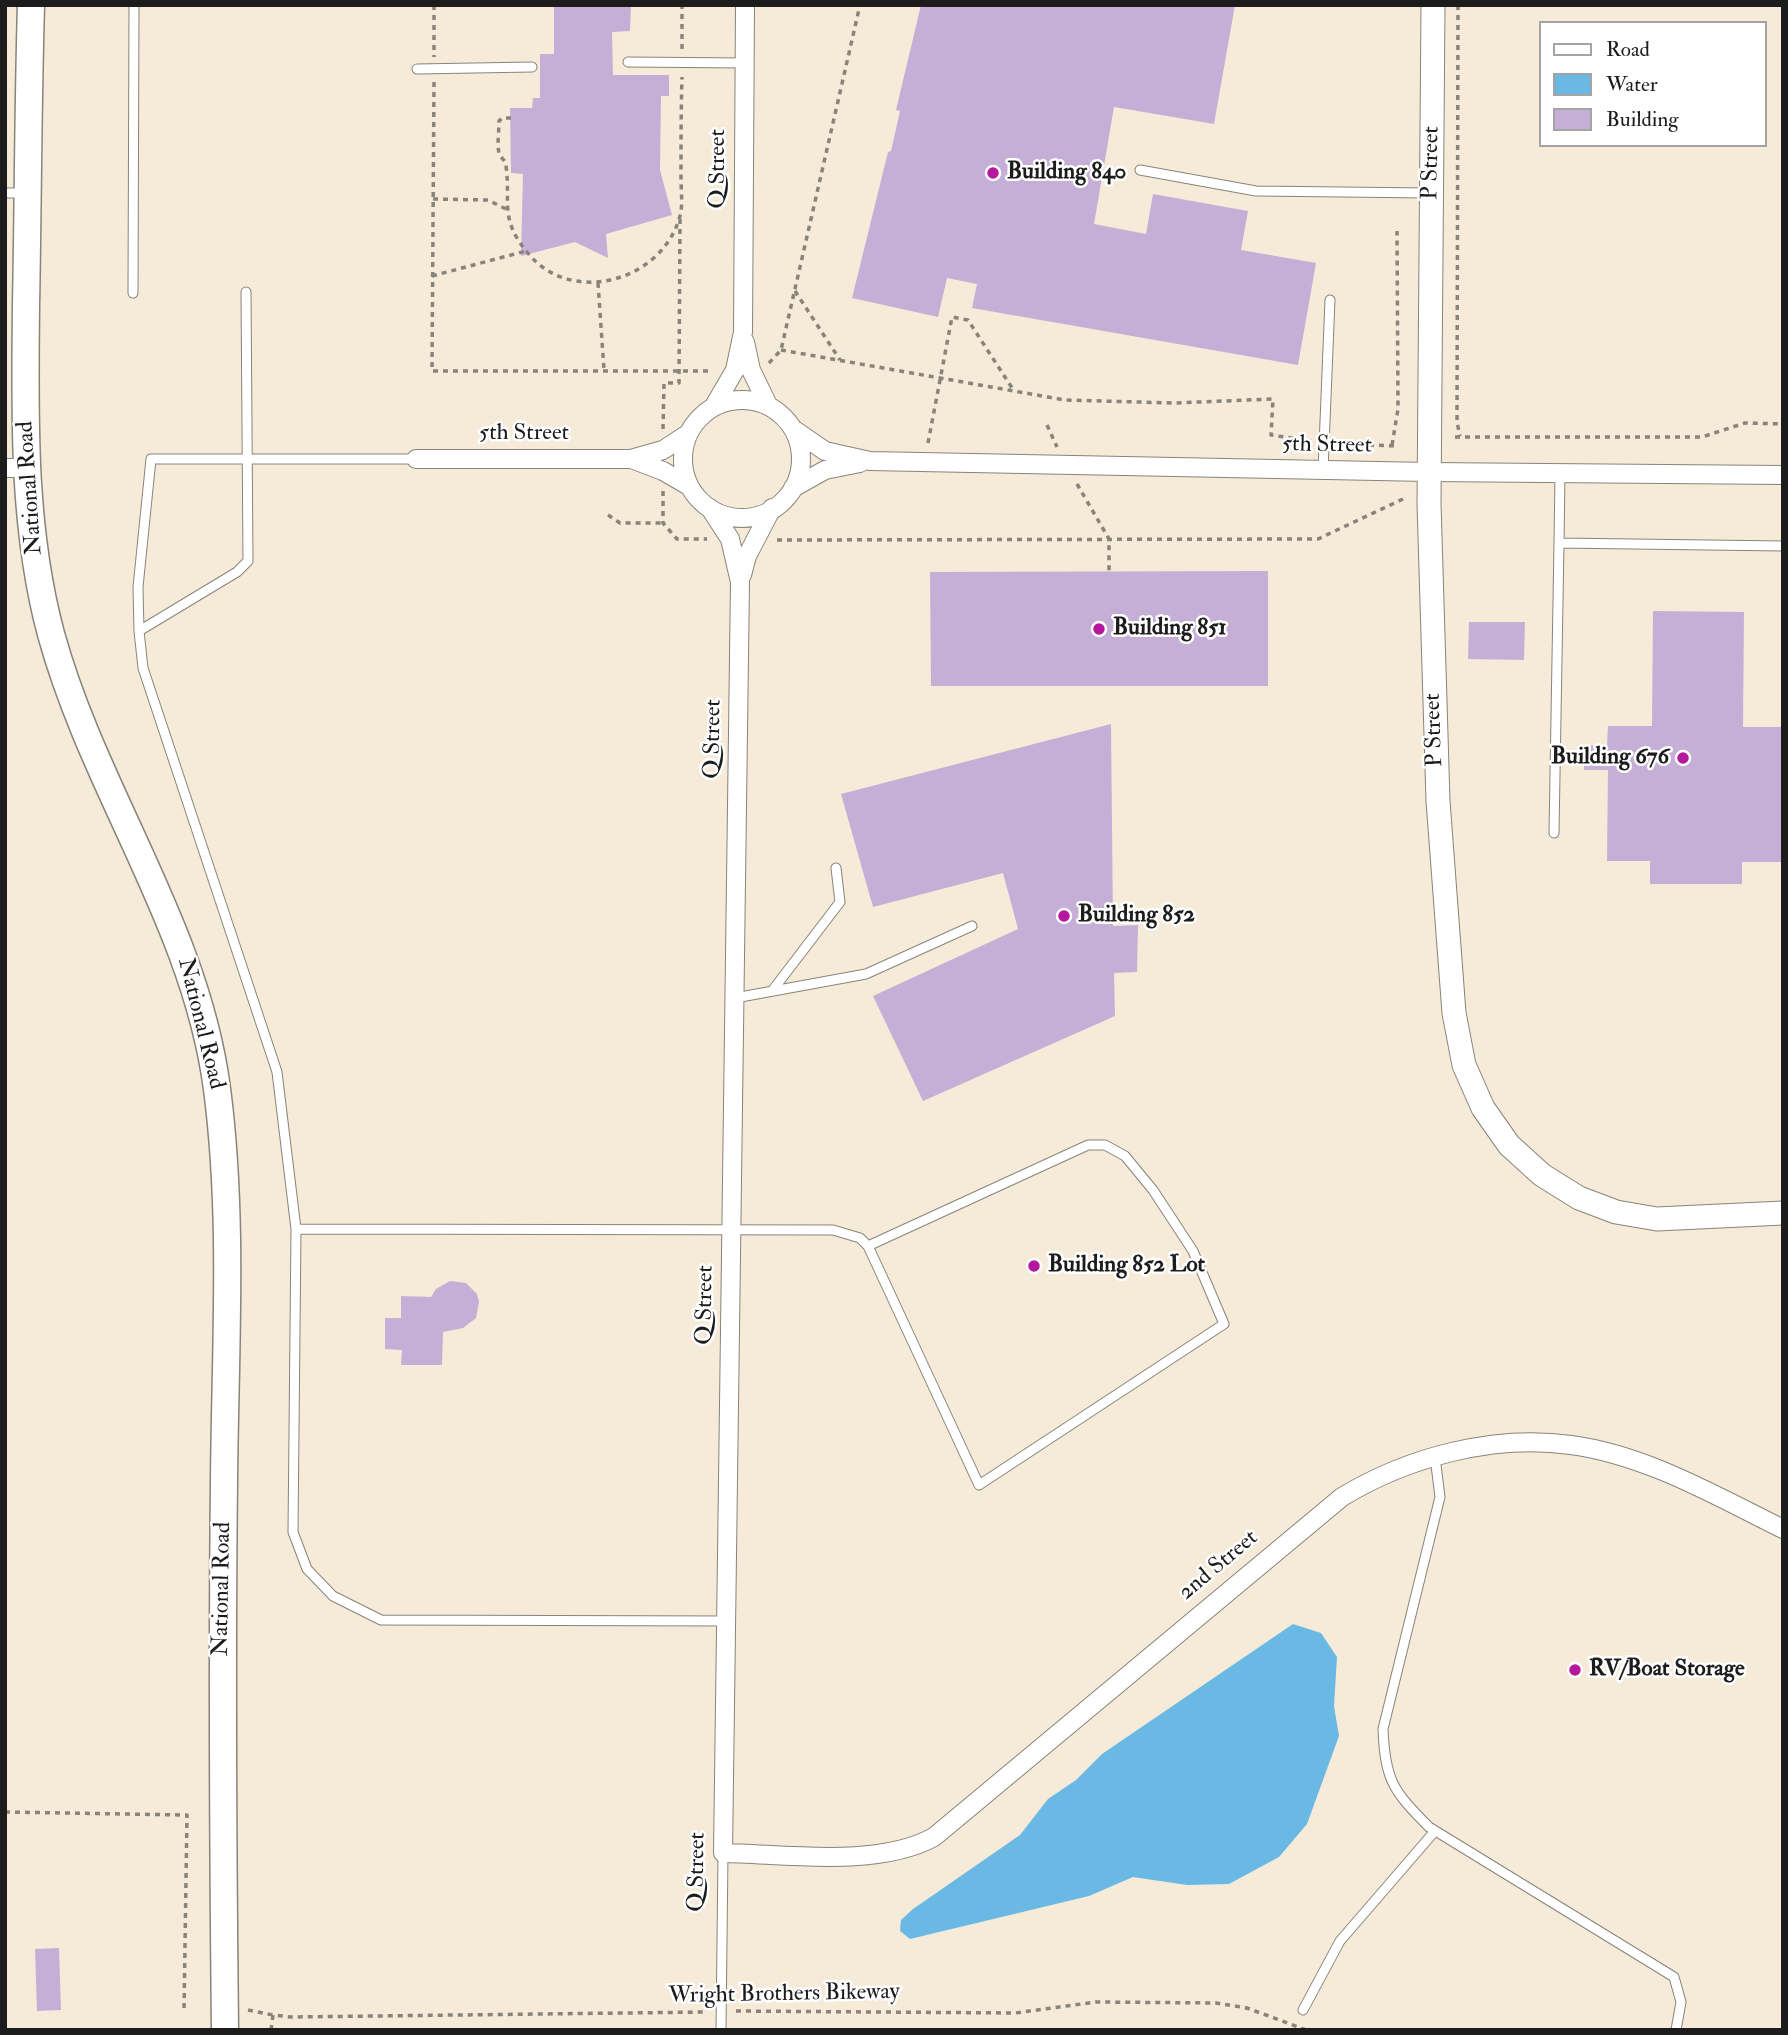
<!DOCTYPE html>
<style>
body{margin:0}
#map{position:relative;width:1788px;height:2035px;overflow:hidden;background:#f5ebd8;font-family:"IM FELL Double Pica",serif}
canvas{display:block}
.frame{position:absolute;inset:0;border:7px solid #1c1c1c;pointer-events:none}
.legend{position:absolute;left:1539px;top:21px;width:228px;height:126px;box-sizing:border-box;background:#fff;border:2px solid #a4a4a4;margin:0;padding:9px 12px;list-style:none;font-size:21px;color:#1c1c1c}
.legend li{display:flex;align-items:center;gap:14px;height:35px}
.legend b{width:35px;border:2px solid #a4a4a4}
</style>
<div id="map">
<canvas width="1788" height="2035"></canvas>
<div class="frame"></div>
<ul class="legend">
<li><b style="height:9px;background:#fff"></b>Road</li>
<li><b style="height:19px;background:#69b9e4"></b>Water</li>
<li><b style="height:19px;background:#c5afd7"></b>Building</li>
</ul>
</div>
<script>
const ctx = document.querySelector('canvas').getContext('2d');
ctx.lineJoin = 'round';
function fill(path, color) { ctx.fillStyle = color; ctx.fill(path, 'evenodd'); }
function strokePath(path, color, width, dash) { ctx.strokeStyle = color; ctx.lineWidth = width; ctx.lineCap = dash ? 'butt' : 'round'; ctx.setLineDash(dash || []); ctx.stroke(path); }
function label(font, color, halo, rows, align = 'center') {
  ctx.font = font + ' "IM FELL Double Pica",serif'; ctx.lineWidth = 5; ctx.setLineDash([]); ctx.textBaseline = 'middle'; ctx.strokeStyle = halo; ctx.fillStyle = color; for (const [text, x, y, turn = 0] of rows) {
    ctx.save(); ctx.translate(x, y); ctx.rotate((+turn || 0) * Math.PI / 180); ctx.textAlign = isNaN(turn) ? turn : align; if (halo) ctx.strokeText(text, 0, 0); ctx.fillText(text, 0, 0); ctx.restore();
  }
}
fill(new Path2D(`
 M1293,1624l28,9 16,24 -3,49 5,30 -32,88 -28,33 -50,27 -42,1 -54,-8 -44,19 -179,43 -10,-8 1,-11 12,-11 107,-74 28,-36 28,-19 26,-26z`), '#69b9e4');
fill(new Path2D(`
 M554,5h77l-1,26 -18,1 1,43h56v21h-8l-1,74 12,45 -66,19 2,24 -33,-16 -54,14 2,-82 -12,-1 -1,-65h22l1,-10h7v-44h14z
 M921,5h314l-21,119 -100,-17 -20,117 52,10 7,-40 95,17 -7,39 75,13 -18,102 -326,-57 5,-24 -30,-6 -9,39 -86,-19 36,-146 3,-1 9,-40 -4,-1z
 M1268,571v115h-337l-1,-114z
 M1653,611l91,1 -1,115h40v135h-41v22h-92v-23h-43l1,-91h-24v-25l23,1 1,-20h44z
 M1469,622h56l-1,38 -56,-1z
 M1111,724l2,202 25,-1 -1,47 -23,1 1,43 -192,85 -50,-105 145,-67 -15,-56 -130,34 -32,-113z
 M450,1281l16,2 11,11 2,8 -3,16 -13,10 -20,4 -1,33h-41l1,-15 -17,-1v-31h16v-22l30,1 5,-8z
 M59,1948l2,62 -24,1 -2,-62z`), '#c5afd7');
const service = new Path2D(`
 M628,62l116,1
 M417,69l115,-2
 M1140,170l116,21 173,2
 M5,193h19
 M246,292l2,269 -11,11 -98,59 4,37 134,404 19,157 537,1 27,8 8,8 111,239 245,-161 -31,-73 -40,-61 -28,-34 -20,-11h-17l-220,101
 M133,293l1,-288
 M1323,470l7,-170
 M1559,543l1,-70
 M139,631l-1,-44 13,-128h265
 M1554,833l5,-290 224,3
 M772,991l68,-89 -4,-34
 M735,998l131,-24 106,-48
 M296,1229l-3,303 14,37 26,27 48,24 345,1
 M1435,1457l5,40 -57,232c2,51 10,62 46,98l245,150 7,25 -5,28
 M1303,2010l37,-69 95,-110
 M721,2030l2,-177`);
const minor = new Path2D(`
 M745,342l6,28 17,35
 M683 459a59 59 0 1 1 118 0a59 59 0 1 1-118 0Z
 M714,406l21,-36 8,-38 2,-327
 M793,429l32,22 45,10 558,11 355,3
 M416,459h215l32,-9 26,-17
 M634,460l29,11 26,15
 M5,468h22
 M793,488l32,-18 35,-7
 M710,508l20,31 10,43 -17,1271c64,1 154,15 211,-16l408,-340c66,-40 152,-63 229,-52 75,10 145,51 212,84
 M742,575l5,-19 25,-48`);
const tertiary = new Path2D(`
 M1433,5l-4,498 9,298 16,212 10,52 19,43 26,37 33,30 37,23 37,14 41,7 126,-6`);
const secondary = new Path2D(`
 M31,5c-3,100 -3,200 -5,300 -1,110 -4,221 25,329 43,157 145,292 166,455 17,129 8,263 7,393 -2,182 -1,365 1,548`);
strokePath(service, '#88847a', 11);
strokePath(minor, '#88847a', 20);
strokePath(tertiary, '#88847a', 25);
strokePath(secondary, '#88847a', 29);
strokePath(new Path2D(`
 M434,5v52
 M1458,5l-1,417 3,14
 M682,49v-44
 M434,82l-2,289h281
 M511,118h-9l-3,3c0,10 -2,23 0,32 2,6 7,7 7,13 5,37 -7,52 21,86 43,55 135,30 153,-36 3,-11 1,-26 1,-37 0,-34 0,-68 1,-102
 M433,199l55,1 18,9
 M432,276l94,-25
 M598,283l6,87
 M795,291l45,69
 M781,350l284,50 109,3 99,-4 -2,36 40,6
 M769,363l12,-13 79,-345
 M1047,425l10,22
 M663,429l1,-46h15l1,-166
 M1455,437h247l43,-14 38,1
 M928,443l24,-126 16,3 46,71
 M1339,444l60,2
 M1392,445l6,-36 -1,-178
 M1077,484l32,55v33
 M663,491v32l14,16h30
 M608,515l12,8h43
 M777,540l541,-1 85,-40
 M5,1812l182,3 -3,195
 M248,2010l25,5
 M736,2011l279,2 81,-11 120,1 31,5 59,22
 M271,2030l2,-15 18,2 416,-5`), '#88847a', 3.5, [5, 5]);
strokePath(service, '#fff', 9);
strokePath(minor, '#fff', 18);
strokePath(tertiary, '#fff', 23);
strokePath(secondary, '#fff', 26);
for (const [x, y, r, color] of [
 [993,173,7,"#b5179e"],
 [1099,629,7,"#b5179e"],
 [1683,758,7,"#b5179e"],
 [1064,916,7,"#b5179e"],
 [1034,1266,7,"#b5179e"],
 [1575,1670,7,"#b5179e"]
]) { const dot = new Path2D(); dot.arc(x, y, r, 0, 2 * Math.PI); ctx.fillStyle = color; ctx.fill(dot); strokePath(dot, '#fff', 2.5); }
label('23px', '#1c1c1c', '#fff', [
 ["P Street",1432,163,-89],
 ["Q Street",719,169,-90],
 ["5th Street",524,434],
 ["5th Street",1327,446,1],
 ["National Road",31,488,-94],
 ["P Street",1435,730,-92],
 ["Q Street",714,739,-89],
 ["National Road",200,1024,76],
 ["Q Street",706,1305,-89],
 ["2nd Street",1219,1566,-40],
 ["National Road",223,1589,-89],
 ["Q Street",698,1872,-89],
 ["Wright Brothers Bikeway",784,1995,-1]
]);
label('bold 23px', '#1c1c1c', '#fff', [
 ["Building 840",1007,173],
 ["Building 851",1113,629],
 ["Building 676",1669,758,"right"],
 ["Building 852",1078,916],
 ["Building 852 Lot",1048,1266],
 ["RV/Boat Storage",1589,1670]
], 'left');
</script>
